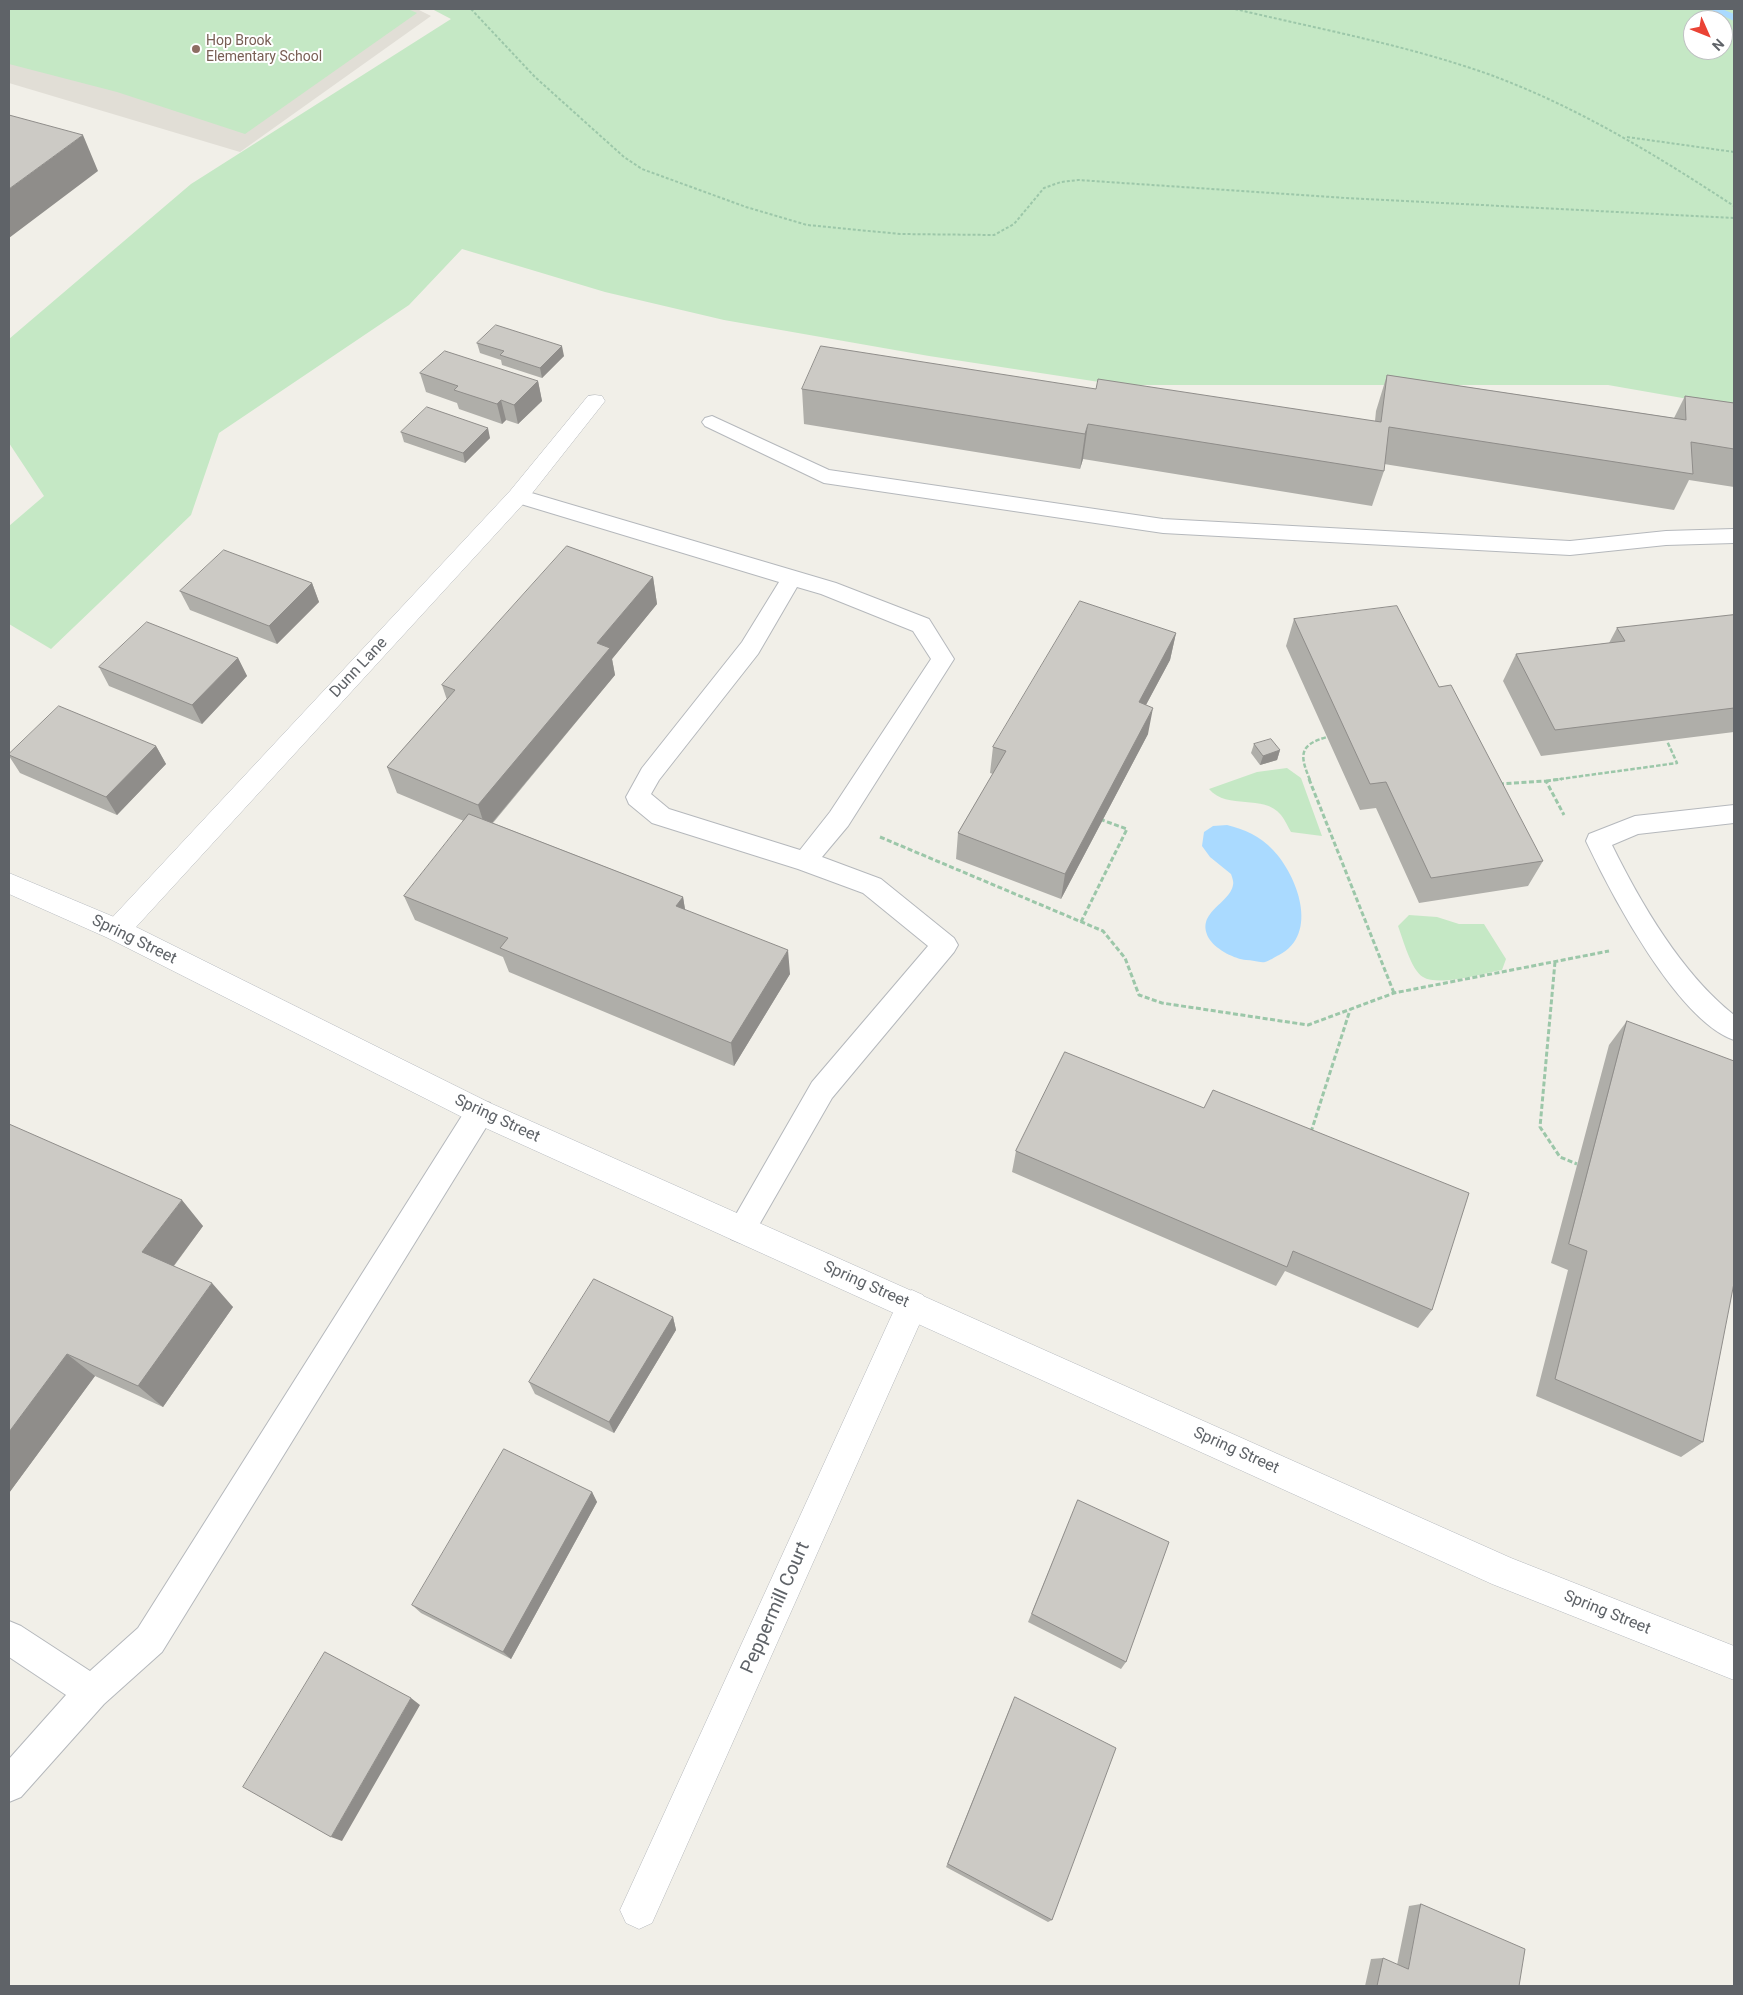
<!DOCTYPE html>
<style>
body{margin:0}
#map{position:relative;width:1743px;height:1995px;overflow:hidden;background:#f1efe8;font-family:Roboto,sans-serif}
canvas{display:block}
.frame{position:absolute;inset:0;border:10px solid #5f6368;pointer-events:none}
.north{position:absolute;left:1683px;top:10px;width:50px;height:50px;box-sizing:border-box;background:#fff;border:1px solid #bfc1c3;border-radius:50%;rotate:134deg;font-size:14px;font-weight:700;line-height:20px;text-align:center;color:#5f6368}
.north::after{content:'';display:block;margin:auto;width:18px;height:22px;background:#ea4335;clip-path:polygon(50% 0,100% 100%,50% 72%,0 100%)}
</style>
<div id="map">
<canvas width="1743" height="1995"></canvas>
<div class="frame"></div>
<div class="north">N</div>
</div>
<script>
const ctx = document.querySelector('canvas').getContext('2d');
ctx.lineJoin = 'round';
function fill(path, color) { ctx.fillStyle = color; ctx.fill(path, 'evenodd'); }
function strokePath(path, color, width, dash) { ctx.strokeStyle = color; ctx.lineWidth = width; ctx.lineCap = dash ? 'butt' : 'round'; ctx.setLineDash(dash || []); ctx.stroke(path); }
function label(font, color, halo, rows, align = 'center') {
  ctx.font = font + ' Roboto,sans-serif'; ctx.lineWidth = 4; ctx.setLineDash([]); ctx.textBaseline = 'middle'; ctx.strokeStyle = halo; ctx.fillStyle = color; for (const [text, x, y, turn = 0] of rows) {
    ctx.save(); ctx.translate(x, y); ctx.rotate((+turn || 0) * Math.PI / 180); ctx.textAlign = isNaN(turn) ? turn : align; if (halo) ctx.strokeText(text, 0, 0); ctx.fillText(text, 0, 0); ctx.restore();
  }
}
fill(new Path2D(`
 M9,9h408l14,7 -191,136 -231,-69z`), '#e1ded6');
fill(new Path2D(`
 M9,9h399l9,4 -172,121 -128,-42 -108,-28z
 M432,9h1302v398l-126,-22h-489l-190,-29 -205,-36 -119,-28 -143,-43 -53,56 -190,128 -28,82 -140,134 -42,-25v-98l35,-30 -35,-53v-104l182,-155 260,-165zM1693,20h30v30h-30z
 M1287,768l14,10 21,58 -31,-4c-3,-5 -6,-12 -10,-17 -18,-22 -53,-4 -72,-26l48,-17z
 M1409,915l28,2 22,7h25l22,35 -4,11c-18,3 -63,17 -79,7 -12,-7 -20,-38 -25,-51z`), '#c5e8c5');
fill(new Path2D(`
 M1227,825c17,4 33,11 46,25 24,25 47,84 6,105 -4,2 -10,6 -14,7 -5,1 -13,-2 -19,-2 -11,-1 -29,-10 -36,-20 -17,-27 20,-36 23,-55 1,-3 -1,-8 -2,-11l-21,-17 -8,-11 2,-14 9,-6z`), '#aadaff');
fill(new Path2D(`
 M1709,9h13l12,5v7z`), '#aadaff');
const service = new Path2D(`
 M712,416l117,54 334,49 407,22 96,-10 68,-2v14l-68,2 -96,10 -407,-22 -339,-50 -119,-57 -3,-4 3,-4z
 M518,489l318,94 93,36 25,40 -106,167 -26,31 59,22 73,59 4,7 -4,7 -122,146 -81,141 -10,4 -10,-4 -4,-9 85,-148 116,-136 -65,-53 -65,-24 -146,-46 -23,-19 -3,-7 16,-29 100,-126 37,-60 -268,-81 -3,-5 3,-5zM797,587l24,7 92,37 18,28 -101,153 -30,38 -131,-41 -18,-15 8,-14 99,-126z
 M1734,805v18l-96,11 -26,11c29,59 70,129 122,170v25c-57,-20 -123,-146 -148,-199l3,-7 46,-18z
 M480,1100l10,3 4,9 -4,9 -328,531 -58,52 -83,93 -12,5v-43l57,-64 -57,-38v-36l12,5 69,45 48,-43 332,-525z`);
const minor = new Path2D(`
 M595,395l7,1 3,5 -79,100 -400,437 -9,3 -9,-3 -4,-8 4,-8 402,-431 78,-95z
 M912,1290l11,5 5,10 -276,618 -13,6 -13,-6 -6,-13 6,-13 275,-602z`);
const secondary = new Path2D(`
 M9,873l117,49 364,181 1021,455 223,88v34l-242,-96 -1022,-463 -362,-183 -99,-44z`);
strokePath(service, '#b5b8bc', 2);
strokePath(minor, '#b5b8bc', 1);
strokePath(secondary, '#b6babf', 1);
strokePath(new Path2D(`
 M471,9l64,68 89,80 18,12 104,38 61,18 93,9 94,1 20,-11 30,-36 17,-6 17,-2 268,18 388,20
 M1235,9c84,20 171,36 253,65 88,32 168,81 246,132
 M1627,137l107,15`), '#9cc7a9', 2, [3, 2]);
strokePath(new Path2D(`
 M1310,780c-10,-24 -12,-35 17,-43
 M1553,780l124,-17 -10,-22`), '#9cc7a9', 2.5, [4.5, 2]);
strokePath(new Path2D(`
 M1309,779l85,214
 M1546,781l16,-2
 M1499,784l47,-3 18,34
 M880,837l223,94 22,27 14,37 23,8 146,22 86,-32 215,-42
 M1081,922l46,-93 -25,-9
 M1555,962l-15,165 20,30 17,7
 M1311,1132l39,-122`), '#9cc7a9', 3, [5, 2.5]);
fill(service, '#fff');
fill(minor, '#fff');
fill(secondary, '#fff');
fill(new Path2D(`
 M477,343l87,13 -22,22 -40,-13 -1,-5 -21,-7z
 M420,373l118,8 4,20 -24,23 -12,-4 -4,4 -43,-15 -2,-6 -31,-11z
 M1387,375l287,43 11,-22 49,7v84l-45,-7 -15,30 -290,-46v7l-12,35 -289,-47 -3,10 -276,-45 -2,-35h294l279,32 1,-10z
 M401,432l89,6 -25,25 -61,-21z
 M653,577l4,27 -45,55 3,16 -122,148 190,74 2,13 105,64 -56,92 -225,-94 -6,-15 -88,-37 -11,-24 60,-75 -67,-28 -10,-26 60,-67 -5,-15z
 M312,583l7,19 -42,42 -87,-34 -10,-19z
 M1734,615v117l-193,24 -38,-75 13,-27 93,-11 8,-15z
 M1294,619l145,68 104,174 -15,25 -109,17 -43,-95 -16,2 -74,-164z
 M1176,633l-6,27 -24,45 2,29 -87,165 -105,-40 2,-26 35,-59 -3,-1 3,-26z
 M238,658l9,18 -45,48 -93,-38 -10,-19z
 M1254,744l26,6 -3,10 -17,5 -9,-12z
 M156,746l10,18 -49,51 -97,-42 -11,-17v-2z
 M1627,1021l76,421 -22,15 -145,-61 32,-126 -17,-7 58,-218z
 M1065,1052l367,258 -14,18 -133,-57 -9,15 -264,-114 4,-21z
 M9,1124l194,102 -29,40 59,41 -70,100 -68,-31 -86,117z
 M673,1317l3,13 -62,103 -79,-39 -6,-12z
 M592,1492l5,10 -86,157 -90,-46 -9,-8z
 M1078,1500l48,162 -5,7 -93,-47z
 M1012,1703l40,217 -4,2 -102,-55z
 M1421,1904l98,82h-154l6,-27 12,-1 14,7 12,-59z`), '#afaea9');
fill(new Path2D(`
 M83,135l15,36 -89,67v-49z
 M562,346l2,10 -22,22 -2,-10z
 M538,381l4,20 -24,23 -4,-19z
 M501,400l5,20 -4,4 -5,-20z
 M1088,424l-5,35 -3,10 5,-35z
 M488,428l2,10 -25,25 -2,-10z
 M653,577l4,27 -45,55 3,16 -129,155 -8,-25 119,-162z
 M312,583l7,19 -42,42 -8,-18z
 M1176,633l-6,27 -37,69 6,-27z
 M238,658l9,18 -45,48 -10,-19z
 M1153,708l-5,26 -87,165 4,-25z
 M156,746l10,18 -49,51 -11,-18z
 M1280,750l-3,10 -17,5 3,-9z
 M683,897l4,24 -11,-15z
 M788,950l2,24 -56,92 -3,-23z
 M182,1200l21,26 -37,50 -24,-24z
 M212,1283l21,24 -70,100 -25,-21z
 M673,1317l3,13 -62,103 -5,-11z
 M67,1354l28,22 -86,117v-61z
 M592,1492l5,10 -86,157 -8,-7z
 M411,1698l9,7 -78,136 -11,-4z`), '#8f8d8a');
const building = new Path2D(`
 M9,115l74,20 -74,54z
 M496,325l66,21 -22,22 -40,-13 4,-4 -27,-8z
 M821,346l275,43 2,-10 283,43 6,-47 299,45 -1,-24 49,7v46l-43,-7 2,32 -304,-47 -5,44 -296,-47 -3,10 -283,-45z
 M445,351l93,30 -24,24 -13,-5 -4,4 -43,-14 4,-4 -38,-13z
 M427,407l61,21 -25,25 -62,-21z
 M567,546l86,31 -56,66 13,5 -132,157 -91,-38 68,-77 -13,-5z
 M224,550l88,33 -43,43 -89,-35z
 M1080,601l96,32 -37,69 14,6 -88,166 -107,-41 48,-82 -13,-4z
 M1397,606l42,81 12,-2 92,176 -112,17 -45,-96 -16,2 -76,-165z
 M1734,615v93l-179,22 -39,-76 109,-13 -8,-13z
 M147,622l91,36 -46,47 -93,-38z
 M59,706l97,40 -50,51 -97,-42v-1z
 M1271,739l9,11 -17,6 -9,-12z
 M469,814l214,83 -7,9 112,44 -57,93 -231,-95 8,-10 -104,-42z
 M1627,1021l107,40v222l-31,159 -148,-63 32,-128 -18,-7z
 M1065,1052l139,56 9,-18 256,103 -37,117 -139,-59 -6,16 -271,-116z
 M9,1124l173,76 -40,52 70,31 -74,103 -71,-32 -58,78z
 M594,1279l79,38 -64,105 -80,-40z
 M504,1449l88,43 -89,160 -91,-47z
 M1078,1500l91,42 -43,120 -94,-48z
 M325,1652l86,46 -80,139 -88,-50z
 M1015,1697l101,51 -64,172 -104,-56z
 M1421,1904l104,45 -6,37h-142l6,-28 25,11z`);
fill(building, '#cccac5');
strokePath(building, '#8f8d8a', 1);
for (const [x, y, r, color] of [
 [196,49,5,"#8d6e63"]
]) { const dot = new Path2D(); dot.arc(x, y, r, 0, 2 * Math.PI); ctx.fillStyle = color; ctx.fill(dot); strokePath(dot, '#fff', 2); }
label('14px', '#785e54', '#fff', [
 ["Hop Brook",206,41],
 ["Elementary School",206,57]
], 'left');
label('16px', '#5f6368', '#fff', [
 ["Dunn Lane",359,668,-47],
 ["Spring Street",134,940,26],
 ["Spring Street",497,1119,25],
 ["Spring Street",866,1285,24],
 ["Spring Street",1236,1451,24],
 ["Spring Street",1607,1613,22]
]);
label('19px', '#5f6368', '#fff', [
 ["Peppermill Court",776,1608,-66]
]);
</script>
